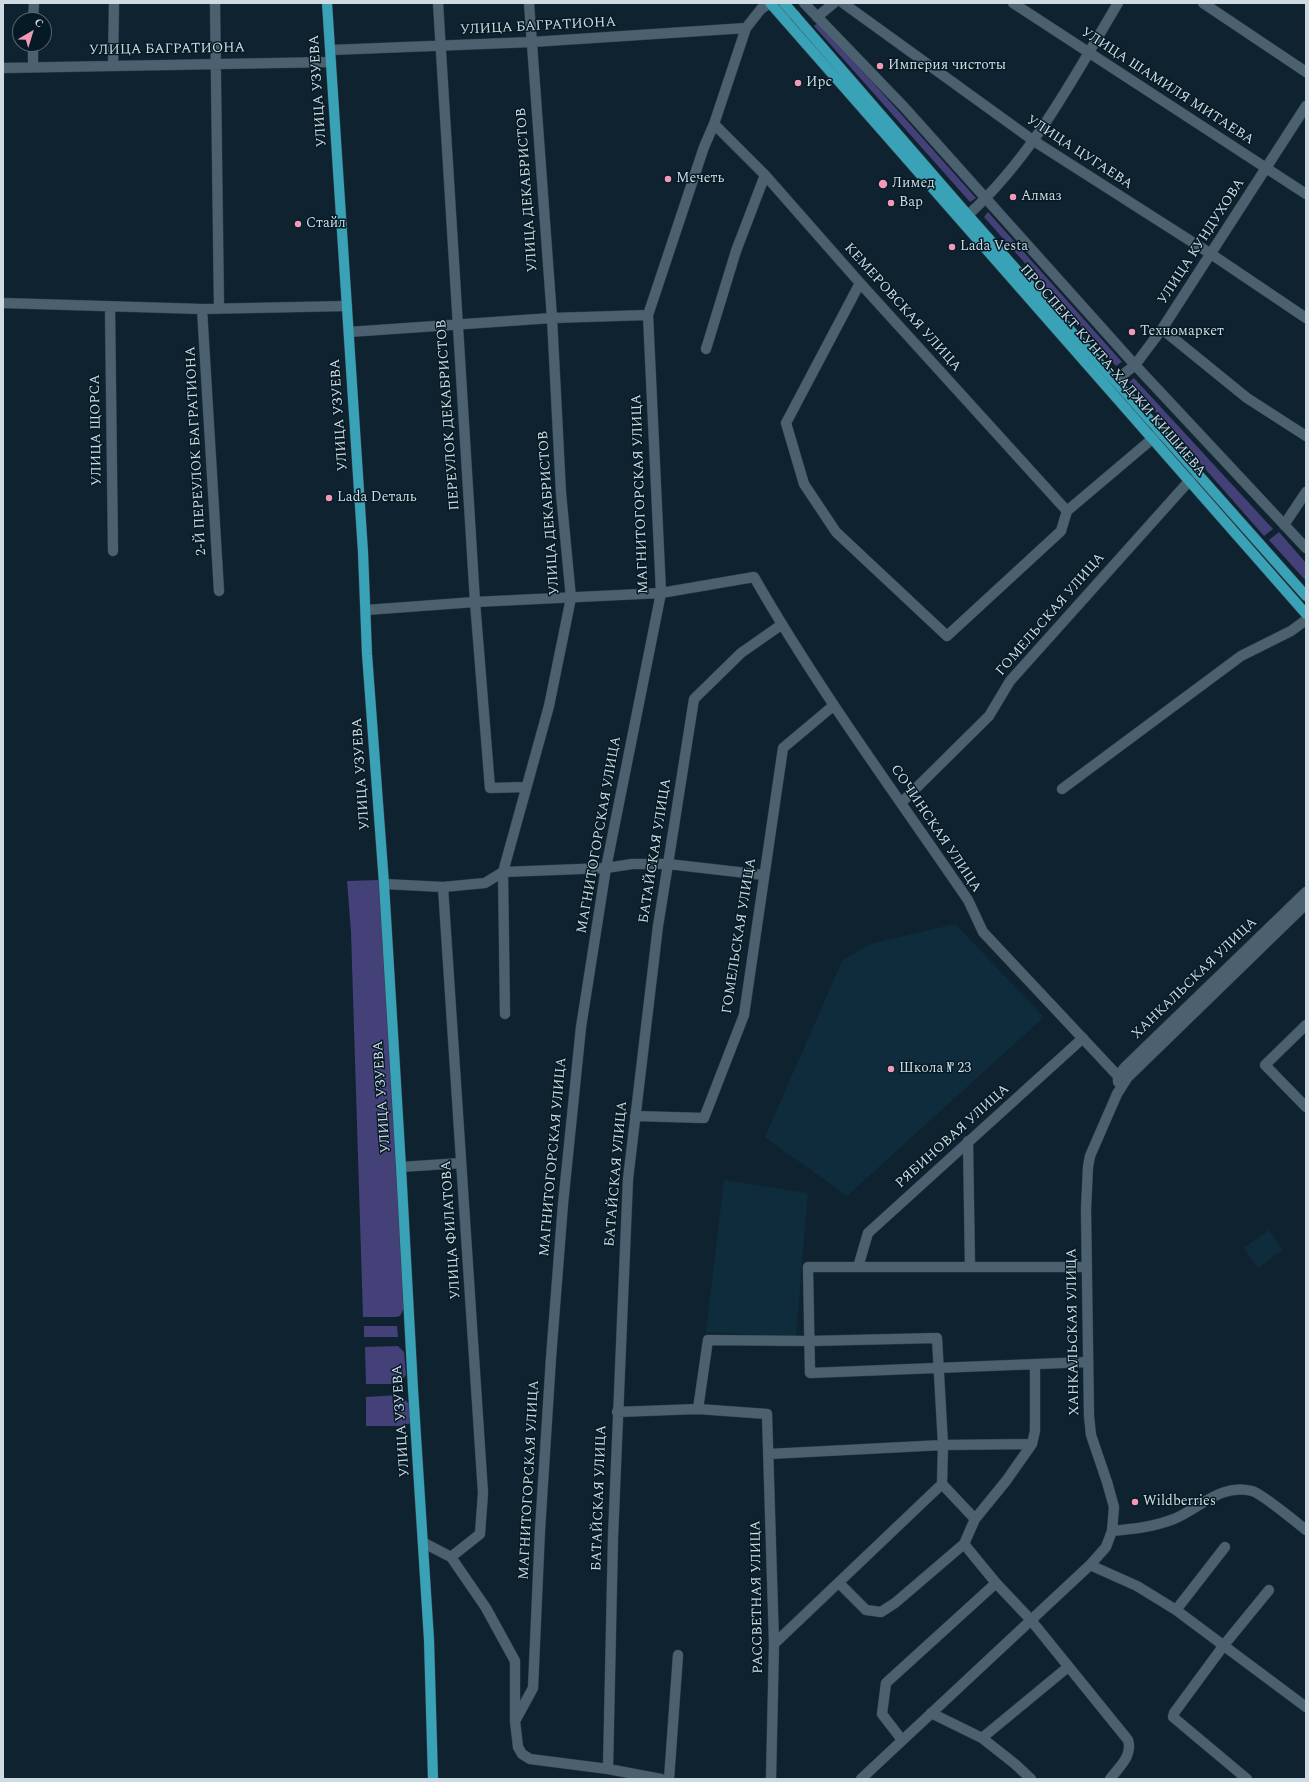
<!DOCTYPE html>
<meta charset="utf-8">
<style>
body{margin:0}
#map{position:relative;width:1309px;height:1782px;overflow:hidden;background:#0e232f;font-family:Spectral,serif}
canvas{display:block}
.frame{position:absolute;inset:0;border:4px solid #cedbe3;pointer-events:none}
.north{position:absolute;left:12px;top:12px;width:40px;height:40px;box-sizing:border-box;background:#051a25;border:1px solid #556771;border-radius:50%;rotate:38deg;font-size:11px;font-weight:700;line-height:16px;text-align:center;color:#cedbe3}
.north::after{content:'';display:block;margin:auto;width:14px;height:18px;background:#f09ab6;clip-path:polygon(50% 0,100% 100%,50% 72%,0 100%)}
</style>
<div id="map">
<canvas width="1309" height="1782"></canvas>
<div class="frame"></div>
<div class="north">С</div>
</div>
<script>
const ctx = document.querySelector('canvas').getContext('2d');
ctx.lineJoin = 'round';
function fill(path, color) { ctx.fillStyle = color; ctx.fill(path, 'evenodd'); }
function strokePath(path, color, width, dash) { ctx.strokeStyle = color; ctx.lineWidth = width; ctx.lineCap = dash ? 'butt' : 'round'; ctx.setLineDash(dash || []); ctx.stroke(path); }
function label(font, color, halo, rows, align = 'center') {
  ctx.font = font + ' Spectral,serif'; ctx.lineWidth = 3; ctx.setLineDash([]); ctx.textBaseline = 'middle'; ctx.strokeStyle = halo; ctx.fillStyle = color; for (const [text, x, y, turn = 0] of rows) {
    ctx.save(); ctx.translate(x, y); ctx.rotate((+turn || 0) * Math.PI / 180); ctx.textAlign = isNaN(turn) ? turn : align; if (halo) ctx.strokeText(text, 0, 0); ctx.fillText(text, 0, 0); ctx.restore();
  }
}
fill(new Path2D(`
 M955,924l89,93 -197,179 -82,-59 77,-176 28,-17z
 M724,1180l84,13 -12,144 -90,-5z
 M1269,1230l14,20 -25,18 -14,-20z`), '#0f2c3c');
fill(new Path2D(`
 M819,22l157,176 -6,4 -156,-176z
 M988,212l134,150 -6,4 -132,-149z
 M1134,378l139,151 -9,7 -135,-154z
 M1279,532l27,31v18l-37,-41z
 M379,880l27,424 -6,12 -5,1h-32l-12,-385 -4,-51z
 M364,1326h33l1,11h-34z
 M398,1346l6,6 2,23 -8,9h-32l-1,-37z
 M399,1395l13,11v17l-13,3h-33v-29z`), '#444078');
const minor = new Path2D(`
 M215,3l4,306
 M438,3l37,599 15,186 36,-1
 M804,3l100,104 231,258 171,183
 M843,3l191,138 177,113 95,64
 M1013,3l293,191
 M1203,3l103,69
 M817,17l17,-14
 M33,20l1,-17
 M331,50l201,-8 214,-14
 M113,65l1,-62
 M33,67v-23
 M3,68l328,-6
 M714,124l51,51 95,108 207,228
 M962,212l6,3c65,-59 106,-138 150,-212
 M860,283l-74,140 18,61 32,48 111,104 114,-105 6,-20 91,-77
 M3,303l199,6 145,-3
 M110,307l3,244
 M202,309l17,282
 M1162,329l85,69 59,38
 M349,332l203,-14 96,-3
 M706,349l30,-98 29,-76
 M1089,365l26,16 20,-16 27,-36 144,-223
 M1284,525l22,-33
 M366,610l109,-8 186,-9 93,-16c64,112 141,216 214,323l15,32 135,144
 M1062,789l179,-133 50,-25 15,-11
 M901,803l88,-87 21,-35 180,-201
 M384,884l59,3 42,-4 18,-11 103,-4 26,-4h36l96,11
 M443,887l40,606 -3,41 -29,23
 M505,1014l-2,-142 46,-166 22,-108 -10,-105 -9,-175 -23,-315
 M1306,1025l-41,40 41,42
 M1118,1082v-6l7,-9 181,-175
 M635,1116l69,2 40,-103 39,-267 50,-42
 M968,1141l2,126
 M401,1167l60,-4
 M858,1267l10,-34 215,-195
 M1087,1267h-279l2,106 278,-11
 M698,1409l10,-69 101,1 128,-3 6,107 -1,39 33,35
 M617,1412l81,-3 69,5 7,230 -3,135
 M769,1454l174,-9 89,-1
 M1112,1531c21,-2 41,-4 62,-12 26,-11 47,-36 78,-28 9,2 44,31 54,39
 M424,1543l27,14 35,51 29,53v60l3,26 4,7 8,5 78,10 53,10
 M964,1544l32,39 34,36 98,121c5,16 -9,27 -18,39
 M1090,1565l47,21 39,24 130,97
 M839,1583l27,27 15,2 14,-9 69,-59 11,-25 31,-38 26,-37 3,-13v-67
 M1176,1610l49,-63
 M774,1644l168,-160
 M931,1713l51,25 33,26 16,15
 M515,1721l18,-33 7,-158 11,-172 12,-154 18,-177 25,-159 55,-275 -13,-278 56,-168 10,-23 32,-96 15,-19 9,-6 25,12
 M982,1738l86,-71
 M902,1740l-20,-26 4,-31 110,-100
 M608,1769l5,-232 15,-358 30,-253 10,-62 26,-165 47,-46 40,-28
 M669,1779l9,-124
 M861,1779l229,-214 16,-18 6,-16 2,-24 -7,-25 -16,-47 -2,-19 -3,-207 2,-42 2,-11 27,-62 10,-16 179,-174
 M1247,1779l-74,-62 1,-4 50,-68 45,-55`);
const major = new Path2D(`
 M327,3l36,549 4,102 17,230 17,283 12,222 16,251 4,139
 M770,3l536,611
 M784,3l184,212 338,381`);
strokePath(minor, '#313e48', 11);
strokePath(major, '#313e48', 11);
strokePath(minor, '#4b616f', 10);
strokePath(major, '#39a2b6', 10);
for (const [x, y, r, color] of [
 [880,66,4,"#f09ab6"],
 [798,83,4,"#f09ab6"],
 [668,179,4,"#f09ab6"],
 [883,184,5,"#f09ab6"],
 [1013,197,4,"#f09ab6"],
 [891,203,4,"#f09ab6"],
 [298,224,4,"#f09ab6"],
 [952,247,4,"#f09ab6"],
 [1132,332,4,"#f09ab6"],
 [329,498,4,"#f09ab6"],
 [891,1069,4,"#f09ab6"],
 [1135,1502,4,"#f09ab6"]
]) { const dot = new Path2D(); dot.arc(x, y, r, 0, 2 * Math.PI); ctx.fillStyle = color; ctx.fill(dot); strokePath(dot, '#051a25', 1.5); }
label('14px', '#cedbe3', '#051a25', [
 ["УЛИЦА БАГРАТИОНА",538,27,-3],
 ["УЛИЦА БАГРАТИОНА",167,50,-1],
 ["УЛИЦА ШАМИЛЯ МИТАЕВА",1167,87,33],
 ["УЛИЦА УЗУЕВА",319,91,-94],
 ["УЛИЦА ЦУГАЕВА",1079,153,33],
 ["УЛИЦА ДЕКАБРИСТОВ",528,190,-94],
 ["УЛИЦА КУНДУХОВА",1202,242,-57],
 ["КЕМЕРОВСКАЯ УЛИЦА",902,308,48],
 ["ПРОСПЕКТ КУНТА-ХАДЖИ КИШИЕВА",1112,371,49],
 ["УЛИЦА УЗУЕВА",340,415,-94],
 ["ПЕРЕУЛОК ДЕКАБРИСТОВ",449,415,-94],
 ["УЛИЦА ЩОРСА",97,430,-91],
 ["2-Й ПЕРЕУЛОК БАГРАТИОНА",197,451,-93],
 ["МАГНИТОГОРСКАЯ УЛИЦА",641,494,-92],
 ["УЛИЦА ДЕКАБРИСТОВ",550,513,-94],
 ["ГОМЕЛЬСКАЯ УЛИЦА",1051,615,-49],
 ["УЛИЦА УЗУЕВА",362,774,-94],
 ["СОЧИНСКАЯ УЛИЦА",935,829,56],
 ["МАГНИТОГОРСКАЯ УЛИЦА",600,835,-80],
 ["БАТАЙСКАЯ УЛИЦА",656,851,-81],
 ["ГОМЕЛЬСКАЯ УЛИЦА",740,936,-81],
 ["ХАНКАЛЬСКАЯ УЛИЦА",1195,979,-44],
 ["УЛИЦА УЗУЕВА",383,1097,-94],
 ["РЯБИНОВАЯ УЛИЦА",953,1137,-42],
 ["МАГНИТОГОРСКАЯ УЛИЦА",554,1157,-85],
 ["БАТАЙСКАЯ УЛИЦА",617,1174,-85],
 ["УЛИЦА ФИЛАТОВА",452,1230,-94],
 ["ХАНКАЛЬСКАЯ УЛИЦА",1074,1332,-91],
 ["УЛИЦА УЗУЕВА",402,1421,-94],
 ["МАГНИТОГОРСКАЯ УЛИЦА",530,1480,-87],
 ["БАТАЙСКАЯ УЛИЦА",600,1498,-88],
 ["РАССВЕТНАЯ УЛИЦА",758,1597,-91]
]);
label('14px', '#cedbe3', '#051a25', [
 ["Империя чистоты",888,66],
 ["Ирс",806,83],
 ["Мечеть",676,179],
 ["Лимед",892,184],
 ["Алмаз",1021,197],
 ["Вар",899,203],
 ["Стайл",306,224],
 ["Lada Vesta",960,247],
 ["Техномаркет",1140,332],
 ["Lada Dеталь",337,498],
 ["Школа № 23",899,1069],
 ["Wildberries",1143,1502]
], 'left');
</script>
